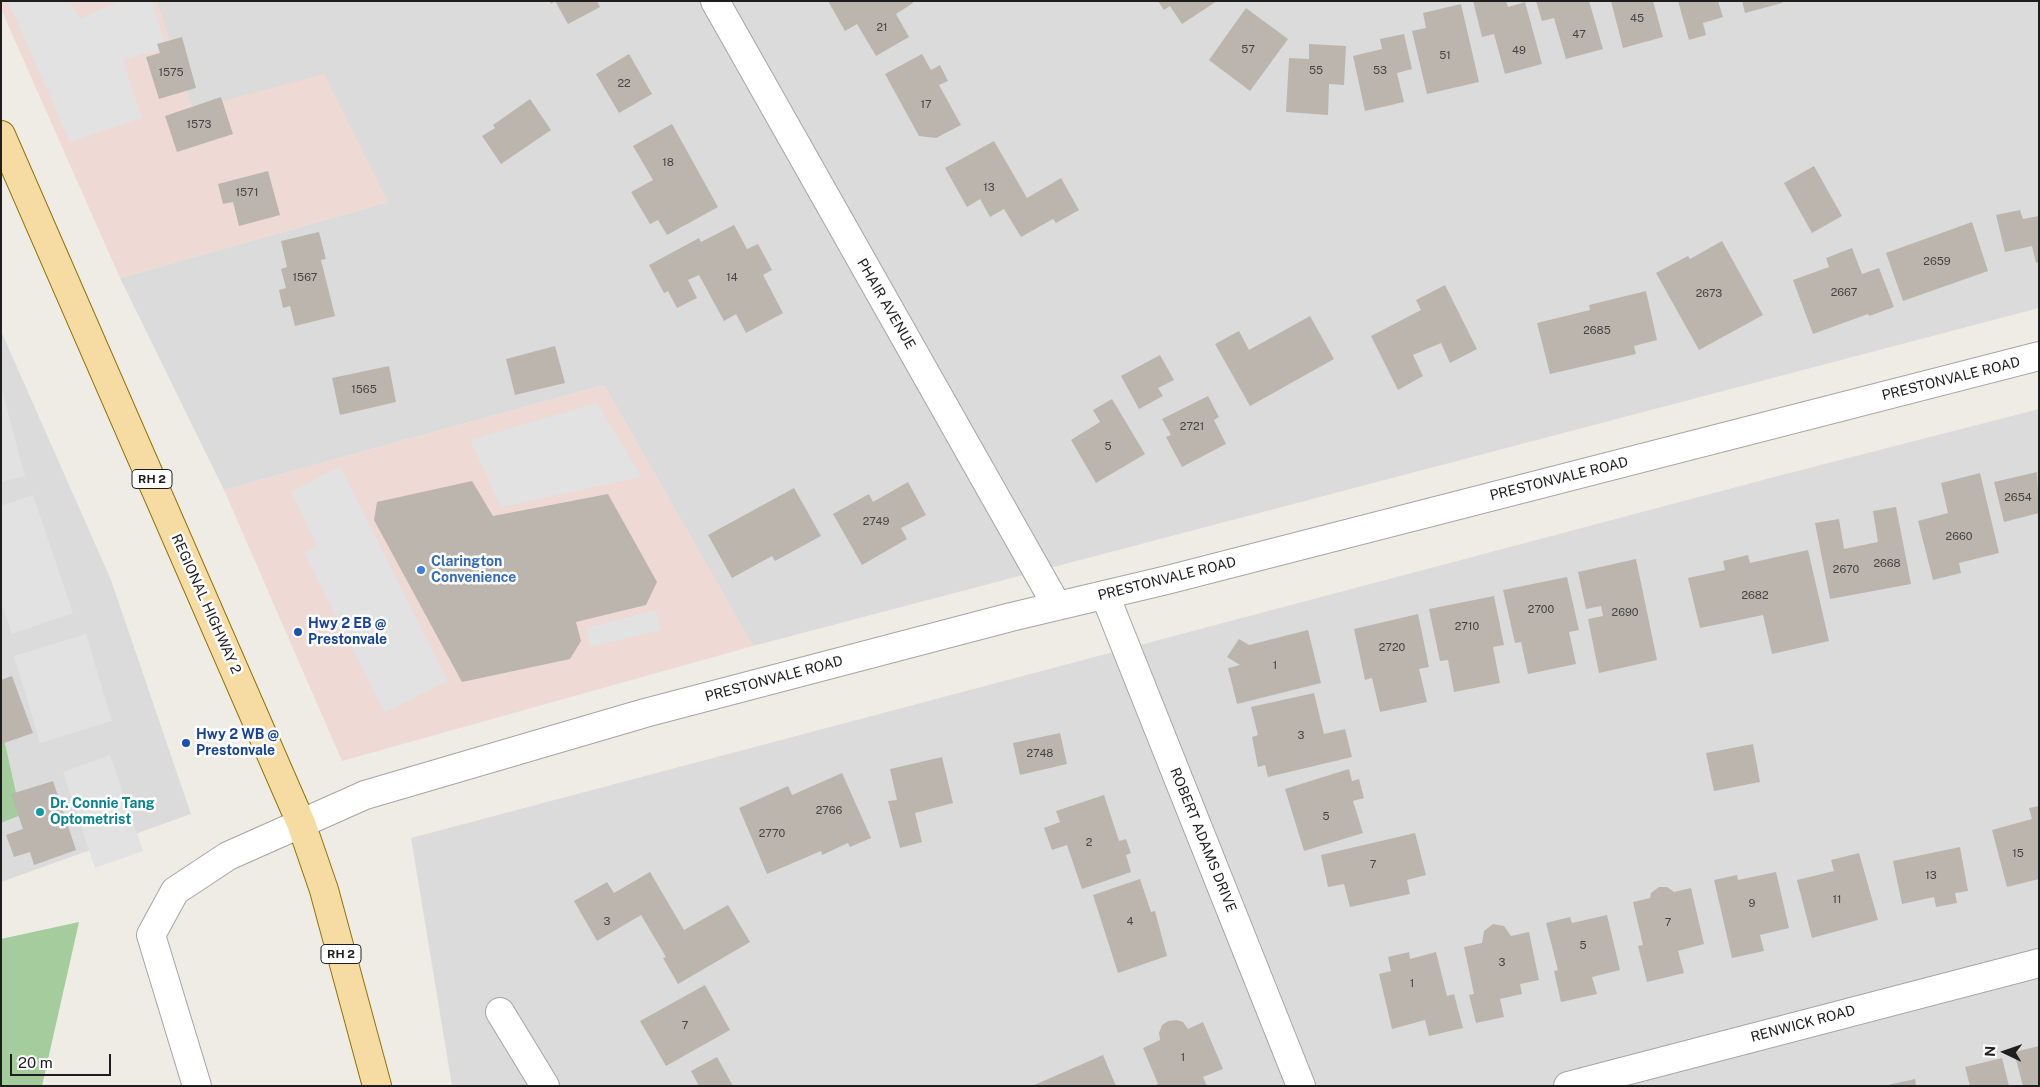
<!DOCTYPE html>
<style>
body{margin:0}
#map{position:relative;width:2040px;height:1087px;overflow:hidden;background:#efece5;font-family:"Public Sans",sans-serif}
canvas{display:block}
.frame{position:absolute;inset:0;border:2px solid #1e1e1e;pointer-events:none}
.north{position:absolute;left:1980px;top:1027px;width:50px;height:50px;-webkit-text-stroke:4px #fff;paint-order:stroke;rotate:273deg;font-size:14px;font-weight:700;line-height:20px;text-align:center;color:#1e1e1e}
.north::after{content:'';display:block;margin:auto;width:18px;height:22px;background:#1e1e1e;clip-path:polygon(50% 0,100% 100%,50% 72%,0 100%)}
.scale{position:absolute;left:10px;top:1054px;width:101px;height:22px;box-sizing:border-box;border:2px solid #1e1e1e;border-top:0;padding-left:6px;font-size:15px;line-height:18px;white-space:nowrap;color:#1e1e1e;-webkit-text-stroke:4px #fff;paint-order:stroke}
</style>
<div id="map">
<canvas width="2040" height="1087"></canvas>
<div class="frame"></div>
<div class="north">N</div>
<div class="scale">20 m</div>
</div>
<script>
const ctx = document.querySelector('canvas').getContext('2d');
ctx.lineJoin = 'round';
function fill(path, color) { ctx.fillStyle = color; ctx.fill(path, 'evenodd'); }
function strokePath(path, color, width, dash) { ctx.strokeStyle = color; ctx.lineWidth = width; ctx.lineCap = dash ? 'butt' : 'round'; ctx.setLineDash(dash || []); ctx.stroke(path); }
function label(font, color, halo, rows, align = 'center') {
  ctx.font = font + ' "Public Sans",sans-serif'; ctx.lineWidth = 5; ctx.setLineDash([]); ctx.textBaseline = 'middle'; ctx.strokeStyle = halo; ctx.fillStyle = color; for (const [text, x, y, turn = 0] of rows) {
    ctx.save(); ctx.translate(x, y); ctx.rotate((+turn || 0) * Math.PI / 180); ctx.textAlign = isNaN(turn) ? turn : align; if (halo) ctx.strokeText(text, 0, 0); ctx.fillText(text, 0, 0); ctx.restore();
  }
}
fill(new Path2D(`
 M155,1h1884v307l-1286,338 -149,-261 -380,105 -104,-212 268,-76 -196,-93z
 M1,331l110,249 80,234 -190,68v-59l20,-8 -20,-90z
 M2039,409v677h-1587l-41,-248 1367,-362z`), '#dcdbdb');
fill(new Path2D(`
 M1,1h156l36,108 131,-35 64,128 -268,76 -119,-269z
 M604,385l149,261 -411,115 -118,-271z`), '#eed9d5');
fill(new Path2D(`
 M1,725l20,90 -20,8z
 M79,922l-37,164h-41v-147z`), '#a4cc9c');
fill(new Path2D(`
 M8,1h62l10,18 40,-18h32l14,47 -43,12 19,58 -72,24z
 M1,386l24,90 -24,6z
 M597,403l45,74 -141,30 -31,-67z
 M340,466l108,215 -63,32 -81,-160 13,-7 -26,-54z
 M33,495l40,118 -61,21 -11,-32v-96z
 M656,610l5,20 -71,17 -4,-19z
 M86,634l26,87 -72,22 -26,-87z
 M110,755l33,96 -48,17 -32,-96z`), '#e2e2e2');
fill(new Path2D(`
 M550,1h47l3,6 -32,17 -13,-23 -4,3z
 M828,1h84l1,2 -17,11 13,23 -33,19 -19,-32 -12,7z
 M1158,1h59l-35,23 -12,-18 -6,4z
 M1473,1h33l2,6 17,-5 17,62 -37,10 -11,-40 -12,3z
 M1536,1h53l14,48 -37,10 -12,-41 -12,3z
 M1611,1h42l10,36 -40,11z
 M1678,1h40l5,16 -20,6 3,12 -17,5z
 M1742,1h40v2l-37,10z
 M1461,4l18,78 -52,12 -15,-63 14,-3 -3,-15z
 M1246,8l42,31 -38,52 -41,-31z
 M1404,34l8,35 -15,4 7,29 -39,9 -12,-55 29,-7 -2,-10z
 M182,37l14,51 -37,11 -13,-42 14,-4 -3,-9z
 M1309,44l37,2 -2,39 -15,-1 -1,31 -42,-3 3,-54 20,1z
 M629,54l23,40 -33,19 -23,-39z
 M922,54l9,16 9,-5 8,16 -9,4 22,40 -25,13 -17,-2 -34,-62z
 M221,97l12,37 -56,18 -12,-36z
 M530,99l21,31 -50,34 -19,-28 13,-8 -2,-3z
 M672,124l46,83 -51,28 -9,-15 -8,4 -19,-32 22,-12 -20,-34z
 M994,141l33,57 34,-20 18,32 -23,13 -3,-4 -32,18 -17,-28 -14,8 -10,-18 -13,8 -22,-39z
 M1814,166l28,50 -30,17 -28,-50z
 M268,171l12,44 -41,11 -6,-24 -10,2 -5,-20z
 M2020,210l3,9 16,-3v46l-3,1 -4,-17 -27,6 -9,-37z
 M1972,222l16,49 -85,30 -17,-48z
 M734,225l13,24 11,-5 14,26 -9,5 20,38 -37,20 -10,-19 -12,7 -25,-46 -11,5 9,18 -20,10 -9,-17 -4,2 -15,-28 50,-27 2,4z
 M319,232l7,27 -5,1 14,56 -40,10 -5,-20 -7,2 -4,-18 7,-2 -5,-19 6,-2 -6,-26z
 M1722,241l41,74 -64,35 -43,-77 32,-17 2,3z
 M1852,248l10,26 17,-6 15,39 -25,9 -1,-2 -55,20 -20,-54 36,-13 -3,-9z
 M1445,285l32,64 -27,14 -9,-20 -28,12 10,21 -25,14 -27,-54 50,-26 -5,-10z
 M1646,291l11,49 -23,6 2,8 -86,20 -13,-51 53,-13 -1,-5z
 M1310,316l24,43 -84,47 -35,-62 24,-13 10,19z
 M555,346l10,37 -50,12 -9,-36z
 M1160,355l14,25 -16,8 5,8 -24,13 -18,-33z
 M389,366l7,36 -56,13 -8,-37z
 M1208,396l11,21 -5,3 12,24 -44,23 -16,-30 5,-2 -9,-16z
 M1112,399l33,55 -49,29 -25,-43 29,-18 -7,-12z
 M2037,472l2,41 -35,9 -10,-40z
 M1980,473l19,80 -40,10 2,10 -28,7 -15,-59 30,-8 -7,-30z
 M472,481l21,35 115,-22 49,88 -11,23 -70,17 5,19 -11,18 -108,23 -88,-162 3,-18z
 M908,482l18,33 -25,13 6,11 -45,26 -29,-51 36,-20 4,8z
 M794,488l27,48 -46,25 -3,-5 -40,22 -24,-43z
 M1896,507l15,77 -81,15 -15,-76 24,-4 5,30 34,-7 -5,-31z
 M1808,550l21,91 -57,13 -9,-39 -63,13 -12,-50 37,-8 -2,-9 25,-6 2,8z
 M1636,559l21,101 -58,13 -11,-54 15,-3 -2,-10 -15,3 -8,-37z
 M1567,577l12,53 -10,2 7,32 -48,10 -7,-32 -6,1 -12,-53z
 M1494,596l10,49 -11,2 7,36 -46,9 -6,-32 -8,1 -11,-52z
 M1418,614l11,53 -10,2 8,33 -47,10 -8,-34 -7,2 -11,-51z
 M1308,630l13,53 -84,21 -9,-36 12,-3 -13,-8 12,-18 10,6z
 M12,676l21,57 -32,11v-64z
 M1314,693l10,41 21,-5 7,28 -84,20 -3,-12 -7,2 -6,-30 6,-2 -7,-28z
 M1060,733l7,31 -47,11 -7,-32z
 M1753,744l7,38 -46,9 -8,-38z
 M942,757l11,46 -38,10 7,29 -22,6 -12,-47 9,-1 -7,-31z
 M1349,769l3,12 7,-2 5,19 -11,3 10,32 -59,18 -19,-62z
 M842,773l29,65 -21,9 -2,-4 -26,12 -1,-4 -54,23 -28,-66 49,-22 4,9z
 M53,781l23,69 -42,15 -4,-13 -16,5 -8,-22 17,-6 -12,-35z
 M1104,795l15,46 7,-2 5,14 -5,2 5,17 -49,17 -15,-44 -15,5 -8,-22 16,-6 -4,-11z
 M2039,806v73l-32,8 -15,-57 40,-11 -3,-11z
 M1415,833l11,42 -19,5 3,14 -60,13 -6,-23 -16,3 -7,-32z
 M1960,847l8,44 -13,2 2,10 -21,4 -2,-10 -32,7 -9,-43z
 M1859,853l19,67 -66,18 -15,-58 37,-9 -3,-11z
 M650,872l34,58 44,-25 22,37 -72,42 -15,-26 3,-1 -25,-42 -44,26 -23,-40 33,-19 7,11z
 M1776,872l13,56 -29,7 4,16 -32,7 -18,-78 23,-5 1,5z
 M1140,879l11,33 4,-1 12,45 -49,17 -25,-78z
 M1659,887h8l7,5 17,-4 13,56 -26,7 6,22 -37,9 -9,-36 5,-1 -10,-43 17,-4 1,-5z
 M1607,915l13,55 -28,7 5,17 -36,8 -7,-31 4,-1 -12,-47 24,-6 2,6z
 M1493,924l11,2 7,10 18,-4 10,48 -19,4 2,10 -22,5 4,18 -28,6 -7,-28 5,-1 -10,-47 18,-4 2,-12z
 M1409,952l1,7 26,-7 11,44 7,-2 9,34 -34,8 -4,-16 -33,9 -13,-55 12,-3 -3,-14z
 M705,985l25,45 -64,36 -26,-45z
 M1177,1020l6,2 5,7 15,-7 20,47 -20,8 4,9h-54l5,-2 -15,-36 17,-8 -1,-7 3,-8 6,-4z
 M2039,1046v40h-16l-9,-34z
 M1103,1055l13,31h-84z
 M717,1057l16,29h-34l-8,-15z
 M2002,1058l7,28h-39l-5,-19z
 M1915,1079l1,7h-28v-1z`), '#bbb5ae');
const minor = new Path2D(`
 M715,1l342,605
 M1105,595l196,491
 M500,1012l45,74
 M197,1086l-46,-151 24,-44 53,-35 137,-61 280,-82 366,-96 156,-37 872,-224
 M1568,1086l471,-123`);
const major = new Path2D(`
 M1,135l300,688 23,67 53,196`);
strokePath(minor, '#a5a5a5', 30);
strokePath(major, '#907309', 30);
strokePath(minor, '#fff', 28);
strokePath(major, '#f6dca2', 28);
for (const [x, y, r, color] of [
 [421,570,5,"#3f7fe0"],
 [298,632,5,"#1a4fb4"],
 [186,743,5,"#1a4fb4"],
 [40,812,5,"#0f9aa8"]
]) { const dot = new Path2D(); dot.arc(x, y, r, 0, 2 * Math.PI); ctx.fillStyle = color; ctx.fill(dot); strokePath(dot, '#fff', 2); }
label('11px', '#454442', null, [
 ["45",1637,19],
 ["21",882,28],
 ["47",1579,35],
 ["57",1248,50],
 ["49",1519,51],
 ["51",1445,56],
 ["55",1316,71],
 ["53",1380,71],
 ["1575",171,73],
 ["22",624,84],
 ["17",926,105],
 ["1573",199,125],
 ["18",668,163],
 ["13",989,188],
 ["1571",247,193],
 ["2659",1937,262],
 ["1567",305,278],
 ["14",732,278],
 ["2667",1844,293],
 ["2673",1709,294],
 ["2685",1597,331],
 ["1565",364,390],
 ["2721",1192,427],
 ["5",1108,447],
 ["2654",2018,498],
 ["2749",876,522],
 ["2660",1959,537],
 ["2668",1887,564],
 ["2670",1846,570],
 ["2682",1755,596],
 ["2700",1541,610],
 ["2690",1625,613],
 ["2710",1467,627],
 ["2720",1392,648],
 ["1",1275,666],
 ["3",1301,736],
 ["2748",1040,754],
 ["2766",829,811],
 ["5",1326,817],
 ["2770",772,834],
 ["2",1089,843],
 ["15",2018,854],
 ["7",1373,865],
 ["13",1931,876],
 ["11",1837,900],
 ["9",1752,904],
 ["3",607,922],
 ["4",1130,922],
 ["7",1668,923],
 ["5",1583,946],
 ["3",1502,963],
 ["1",1412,984],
 ["7",685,1026],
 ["1",1183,1058]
]);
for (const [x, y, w] of [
 [152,479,40],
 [341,954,40]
]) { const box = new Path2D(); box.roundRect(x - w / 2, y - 9.5, w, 19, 4); ctx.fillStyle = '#fff'; ctx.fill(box); strokePath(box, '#1e1e1e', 1); }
label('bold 12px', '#1e1e1e', null, [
 ["RH 2",152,479],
 ["RH 2",341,954]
]);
label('14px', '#1e1e1e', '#fff', [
 ["PHAIR AVENUE",886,304,60],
 ["PRESTONVALE ROAD",1951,379,-14],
 ["PRESTONVALE ROAD",1559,479,-14],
 ["PRESTONVALE ROAD",1167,579,-14],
 ["REGIONAL HIGHWAY 2",206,604,66],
 ["PRESTONVALE ROAD",774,679,-15],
 ["ROBERT ADAMS DRIVE",1203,840,68],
 ["RENWICK ROAD",1803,1024,-15]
]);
label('bold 14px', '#366cbe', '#fff', [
 ["Clarington",431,562],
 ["Convenience",431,578]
], 'left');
label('bold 14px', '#164399', '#fff', [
 ["Hwy 2 EB @",308,624],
 ["Prestonvale",308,640],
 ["Hwy 2 WB @",196,735],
 ["Prestonvale",196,751]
], 'left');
label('bold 14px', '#0d838f', '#fff', [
 ["Dr. Connie Tang",50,804],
 ["Optometrist",50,820]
], 'left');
</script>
